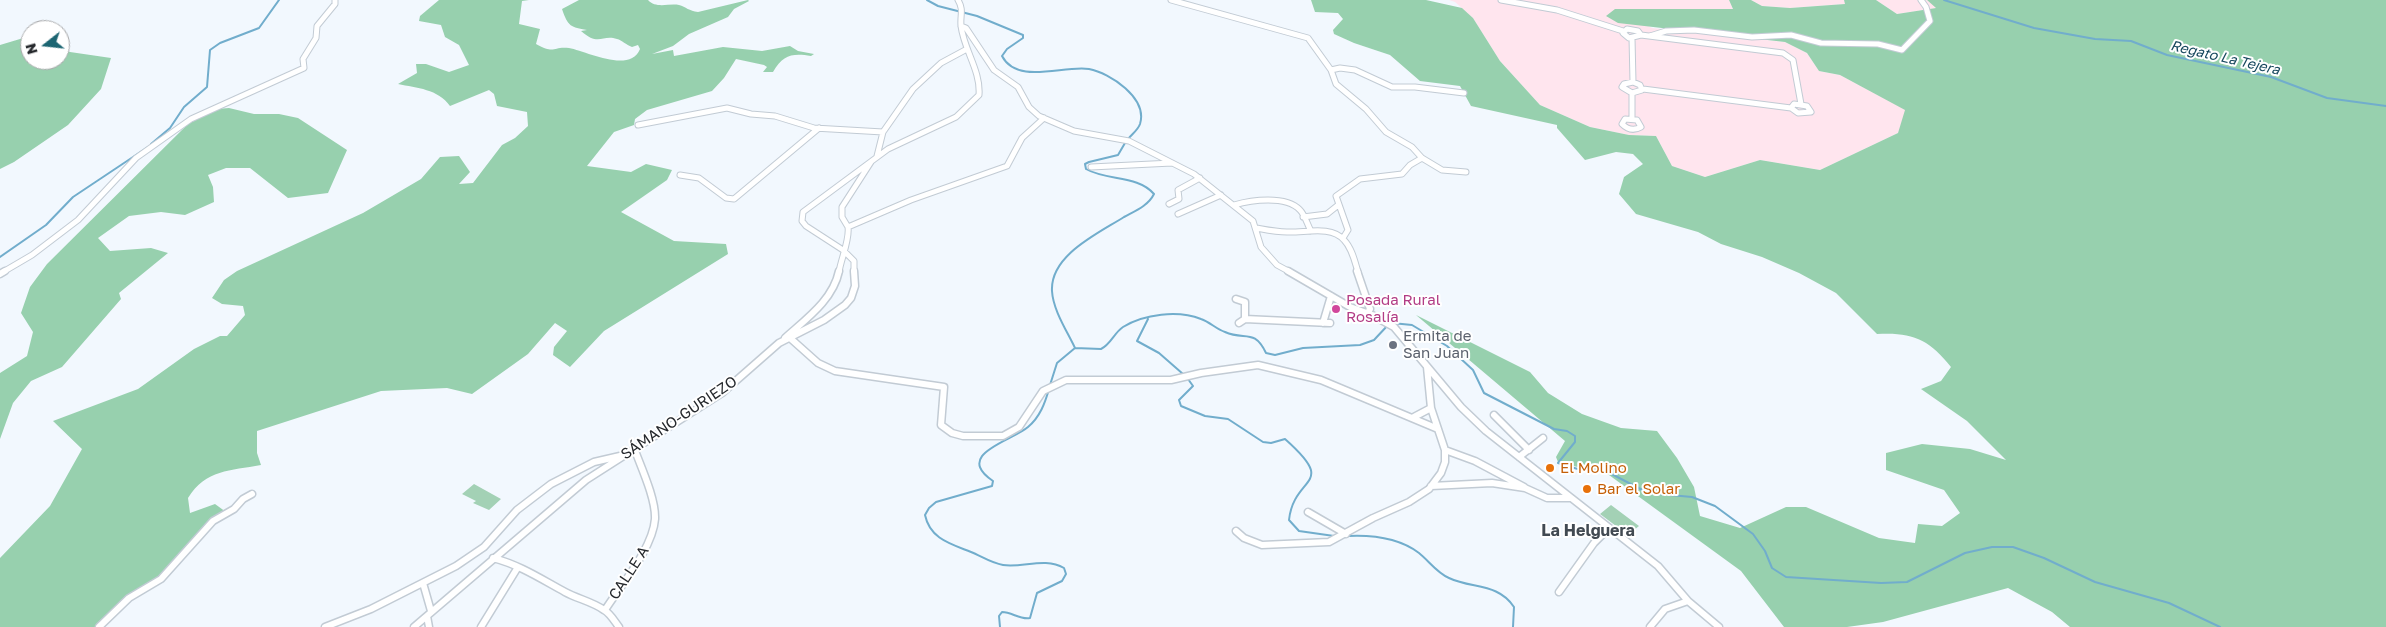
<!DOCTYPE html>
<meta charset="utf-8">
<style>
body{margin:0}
#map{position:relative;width:2386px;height:627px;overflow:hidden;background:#f2f8fe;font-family:"Golos Text",sans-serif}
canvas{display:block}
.north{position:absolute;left:20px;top:20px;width:50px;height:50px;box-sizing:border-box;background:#fff;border:1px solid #a8a9ab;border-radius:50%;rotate:254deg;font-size:14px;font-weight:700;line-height:20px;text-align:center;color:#26292d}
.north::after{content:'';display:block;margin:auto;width:18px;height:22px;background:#1c6572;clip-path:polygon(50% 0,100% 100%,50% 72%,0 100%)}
</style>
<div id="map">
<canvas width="2386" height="627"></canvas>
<div class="north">N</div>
</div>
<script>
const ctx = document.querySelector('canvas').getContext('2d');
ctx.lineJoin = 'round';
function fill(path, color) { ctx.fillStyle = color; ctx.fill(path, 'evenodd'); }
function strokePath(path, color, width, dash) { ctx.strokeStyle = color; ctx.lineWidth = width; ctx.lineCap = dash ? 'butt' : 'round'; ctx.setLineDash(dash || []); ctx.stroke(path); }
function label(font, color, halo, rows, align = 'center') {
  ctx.font = font + ' "Golos Text",sans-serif'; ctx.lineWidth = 4; ctx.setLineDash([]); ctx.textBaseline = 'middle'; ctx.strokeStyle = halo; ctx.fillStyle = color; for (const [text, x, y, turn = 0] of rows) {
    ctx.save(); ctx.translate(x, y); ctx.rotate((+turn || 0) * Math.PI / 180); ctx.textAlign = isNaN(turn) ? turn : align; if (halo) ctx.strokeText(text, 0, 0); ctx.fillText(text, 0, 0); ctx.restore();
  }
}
fill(new Path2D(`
 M1449,0h280l4,9h-118l37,19 133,14 22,11 12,18 21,4 66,35 -8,23 -78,37 -60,-10 -55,17 -33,-11 -16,-30 -27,-1 -39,-8 -50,-22 -40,-44 -27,-43 -18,-16z
 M1751,0h93l2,4 -56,4 -28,-2z
 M1876,0h51l10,8 -40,6z`), '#ffe5ee');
fill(new Path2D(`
 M474,484l27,15 -12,11 -16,-7 3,-2 -14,-7z
 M1611,505l28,21 -11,9 -28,-21z`), '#a3d1b5');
fill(new Path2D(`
 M439,0h90l-7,1 -3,23 21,5 -4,15c20,11 16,2 33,4 17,3 61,26 71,1l-2,-4 -6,2c-6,-2 -10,-7 -15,-8 -15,-5 -18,8 -36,-8l6,-1c-16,-3 -19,-3 -25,-21l17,-9h69c8,9 21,3 31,5 7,2 10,6 19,7l50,-12 1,1 -15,8 -6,8 -39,17 -16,12 -21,8 21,-4 1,6 49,-9 39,4 28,-5 8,5 16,3 -3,2c-19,-3 -28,-1 -38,16h-10l4,-5 -3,-2 -28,-6 -12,19 -12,13 -65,19 -12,9 -1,6 -20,7 -27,34 44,6 15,-8 26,6 -5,10 -46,32 53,29 52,3 2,10 -124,77 -34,36 -17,-12 1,-8 13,-16 -12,-8 -27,31 -56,40 -25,-6 -66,3 -124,40v22l4,12c-31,6 -55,4 -73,33l2,15 25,-9 11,8 -68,66 -59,49h-99v-69l50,-52 32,-57 -29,-28 85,-32 56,-40 26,-13h7l18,-21 -2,-9 -21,-2 -10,-6 12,-18 13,-9 126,-58 58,-34 19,-22 19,-1 11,16 -11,12 14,-1 29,-38 13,-7 13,-12 -1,-14 -30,-6 -3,-12 -5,-4 -39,16c-12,-17 -33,-18 -52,-22l19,-11 -1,-9h10l23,8 20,-7 -10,-20 -14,-8 -4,-12 -22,-4 1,-5z
 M1311,0h115l36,8 11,10 27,43 40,44 50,22 39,8 27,1 16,30 33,11 55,-17 60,10 78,-37 7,-23 -65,-35 -21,-4 -12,-18 -22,-11 -167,-19 -12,-7 9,-7h118l-4,-9h22l11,6 28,2 55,-4 -1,-4h32l21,14 39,-6 -9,-8h459v627h-316l-18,-15 -44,-24 -125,34 -36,5h-63l-43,-56 -132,-96 -51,-13 -2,-5 9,-16 -149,-126 114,57 18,21 34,21 39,14 36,3 20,27 17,29 6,29 40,12 46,-21h20l73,31 36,5 3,-19 24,2 18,-13 -16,-23 -58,-20v-17l36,-9 48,5 36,11 -39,-39 -46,-32 20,-8 10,-14c-22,-28 -39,-35 -74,-33l-41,-41 -37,-20 -37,-16 -41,-13 -23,-12 -62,-18 -17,-20 5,-17 19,-13 -10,-10 -17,-2 -31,8 -28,-32v-3l-86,-19 -11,-20 -40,-5 -30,-26 -36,-12 -20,-9 -1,-4 10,-11 -5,-6 -23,-1z
 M30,36v24h30v-12l10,4 41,6 -10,31 -33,36 -54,37 -14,7v-124z
 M229,108l25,6h25l19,4 49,32 -19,43 -40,5 -38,-30h-24l-18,7 5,12 1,15 -29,13 -24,-3 -32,4 -31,22 12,13 41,-3 17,5 -49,40 2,6 -59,68 -31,14 -18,22 -13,36v-66l27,-17 6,-24 -12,-19 9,-26 17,-23 141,-140 29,-15z`), '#97d0ae');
strokePath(new Path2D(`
 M927,0l11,6 39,10 46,19v3l-16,11 -5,7c15,29 61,9 87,13 21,4 59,29 51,55 -2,6 -8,10 -12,15
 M1944,0l90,28 61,11 36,2 36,14 104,22 56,21 59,8
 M151,144l19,-16 14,-21 23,-20 3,-37 10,-7 39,-15 20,-28
 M0,257l46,-32 27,-28 75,-50
 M1148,319l-11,22 22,12 24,21
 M1392,323l20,2 35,21 26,24 11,23 70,36 13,2 8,5v6l-17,21 23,7h23l44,23 44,4 23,9 38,28 12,17 7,17 14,9 95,6 26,-1 58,-29 27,-6h21l31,11 51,24 74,21 51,24
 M1075,348l26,1c10,-5 13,-16 22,-22 21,-13 55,-17 78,-8 9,3 15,10 24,13 20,9 29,-4 41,21l9,2 28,-7 57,-3 14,-5 14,-15
 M1075,348c-8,-17 -22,-38 -23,-57 -2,-36 47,-58 72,-74 11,-6 24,-11 30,-23 -16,-19 -47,-13 -68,-25l-1,-5 4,-2 29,-7 7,-12
 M1188,379l5,7 -14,14 2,6 24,10 23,3 35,23 8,1 14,-4c54,48 9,35 4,81l10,11 35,5
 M1050,385l7,-22 18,-15
 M1349,536c24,-1 50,2 70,17 10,8 18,20 30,25 24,11 49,5 65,29l-1,20
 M1000,627l-1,-11 3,-4c10,0 18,8 28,6l7,-25 25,-12 4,-7 -2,-6c-19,-11 -41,0 -61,-3 -12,-2 -22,-9 -32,-13 -20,-8 -41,-13 -46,-37l4,-7 7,-6 56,-16 1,-5c-40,-27 19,-40 35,-54 12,-10 17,-24 21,-38`), '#71adcc', 2);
const minorFar1 = new Path2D(`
 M1171,0l137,38 23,32 5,14 30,25 20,23 26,15 10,11 -12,7 -8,9 -42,5 -24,17 12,34 -5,8
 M1501,0l56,10 66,21
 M961,26l5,2 28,42 24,17 11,20 10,9 35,15 55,10 65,33 59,47 8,26 16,18 13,7
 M1627,29l11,2 3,4 -12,3 -6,-5z
 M1641,35l142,18 10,7 8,44
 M1650,36l16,-5 28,-1 58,7 39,-2 30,8 57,1 24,6 28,-29 -4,-14 -5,-7
 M1632,38l1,44
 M1331,70l9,-2 15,2 37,17h23l49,6
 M1633,82l7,3 2,5 -10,3 -10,-6 2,-3z
 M1643,89l148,19
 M1632,93v26
 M1794,104l13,2 4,6 -13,1 -7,-5z
 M1625,119l12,1 4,7c-7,4 -13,3 -19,-3z
 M638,125l89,-17 24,6 24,2 39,12 69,4
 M877,156l6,-24 30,-43 28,-26 26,-14
 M1422,158l20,12 24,2
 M1091,167l81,-4
 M680,175l19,3 27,20 8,1 85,-71
 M1169,204l10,-5 -1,-9 22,-12
 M1234,205c17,-5 52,-10 66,5 5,5 7,14 11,21
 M1178,214l43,-19
 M1303,217l24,-3 10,-8
 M848,227l-6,-10v-10l29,-45
 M1256,228c11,2 20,4 31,4 18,1 44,-7 57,8 8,8 11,22 14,32
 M3,272l29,-17 46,-35 58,-62 55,-39 113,-51 -1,-9 13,-21 1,-12 18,-22v-4
 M839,272c2,-13 11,-33 9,-45l63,-27 96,-34 15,-28 22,-20
 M854,272v-11l-11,-11 -37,-24 -4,-5 1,-9 85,-63 68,-32 23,-22c2,-24 -15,-45 -18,-69 -1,-11 3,-16 -3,-26`);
const minor = new Path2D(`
 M1288,271l62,36 22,8 22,12 67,80 25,24 172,135 30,35 -23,8 -15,18
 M1357,271l13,38 -2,4
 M0,274l5,-3
 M1236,299l9,3v17l-6,4
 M1245,319l85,4
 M1323,323l8,-27
 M785,338c21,-19 48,-38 54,-67
 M790,338l28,25 17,8 109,16 -3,38 11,8 11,3h40l16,-9 24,-36 23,-11h105l30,-7 57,-8 63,15 117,49
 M1494,415l35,35
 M1414,417l17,-9
 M1445,450l30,11 49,26
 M1519,457l24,-19
 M1431,486l61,-3 33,5 22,10h24
 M1308,512l38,22
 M1236,531l8,7 18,7 67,-3 44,-24 36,-16 20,-13 12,-16 4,-11v-12l-14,-42 -4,-41
 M493,558c27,7 48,21 72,34 13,7 28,10 39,18 6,3 11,12 15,17
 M423,583l8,28
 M1559,592l35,-49 15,-15
 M1688,601l31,26
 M605,610c16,-25 48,-62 50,-91 1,-20 -14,-52 -21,-71
 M427,616l2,11
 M99,627l30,-29 32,-19 52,-58 21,-12 9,-10 9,-5
 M325,627l46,-18 85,-43 28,-19 33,-37 34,-26 43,-22 26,-6
 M414,627l172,-147 136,-87 57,-50 45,-23 21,-15 6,-7 4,-12 -1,-15
 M481,627l37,-60`);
strokePath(minorFar1, '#c2cbd4', 7);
strokePath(minor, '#c2cbd4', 9);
strokePath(minorFar1, '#fff', 5);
strokePath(minor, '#fff', 6);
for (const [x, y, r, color] of [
 [1336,309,5,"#d1479c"],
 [1393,345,5,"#6b7280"],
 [1550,468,5,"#e8710a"],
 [1587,489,5,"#e8710a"]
]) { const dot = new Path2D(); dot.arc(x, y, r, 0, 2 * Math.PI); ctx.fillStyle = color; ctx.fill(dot); strokePath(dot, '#fff', 2); }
label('italic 14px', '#17485e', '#fff', [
 ["Regato La Tejera",2225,58,13]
]);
label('15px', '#b23c85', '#fff', [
 ["Posada Rural",1346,300],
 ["Rosalía",1346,317]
], 'left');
label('15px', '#5b616d', '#fff', [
 ["Ermita de",1403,336],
 ["San Juan",1403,353]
], 'left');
label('15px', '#26292d', '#fff', [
 ["SÁMANO-GURIEZO",679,418,-34],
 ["CALLE A",629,573,-57]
]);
label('15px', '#c56008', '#fff', [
 ["El Molino",1560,468],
 ["Bar el Solar",1597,489]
], 'left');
label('bold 16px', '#424a52', '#fff', [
 ["La Helguera",1588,531]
]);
</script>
